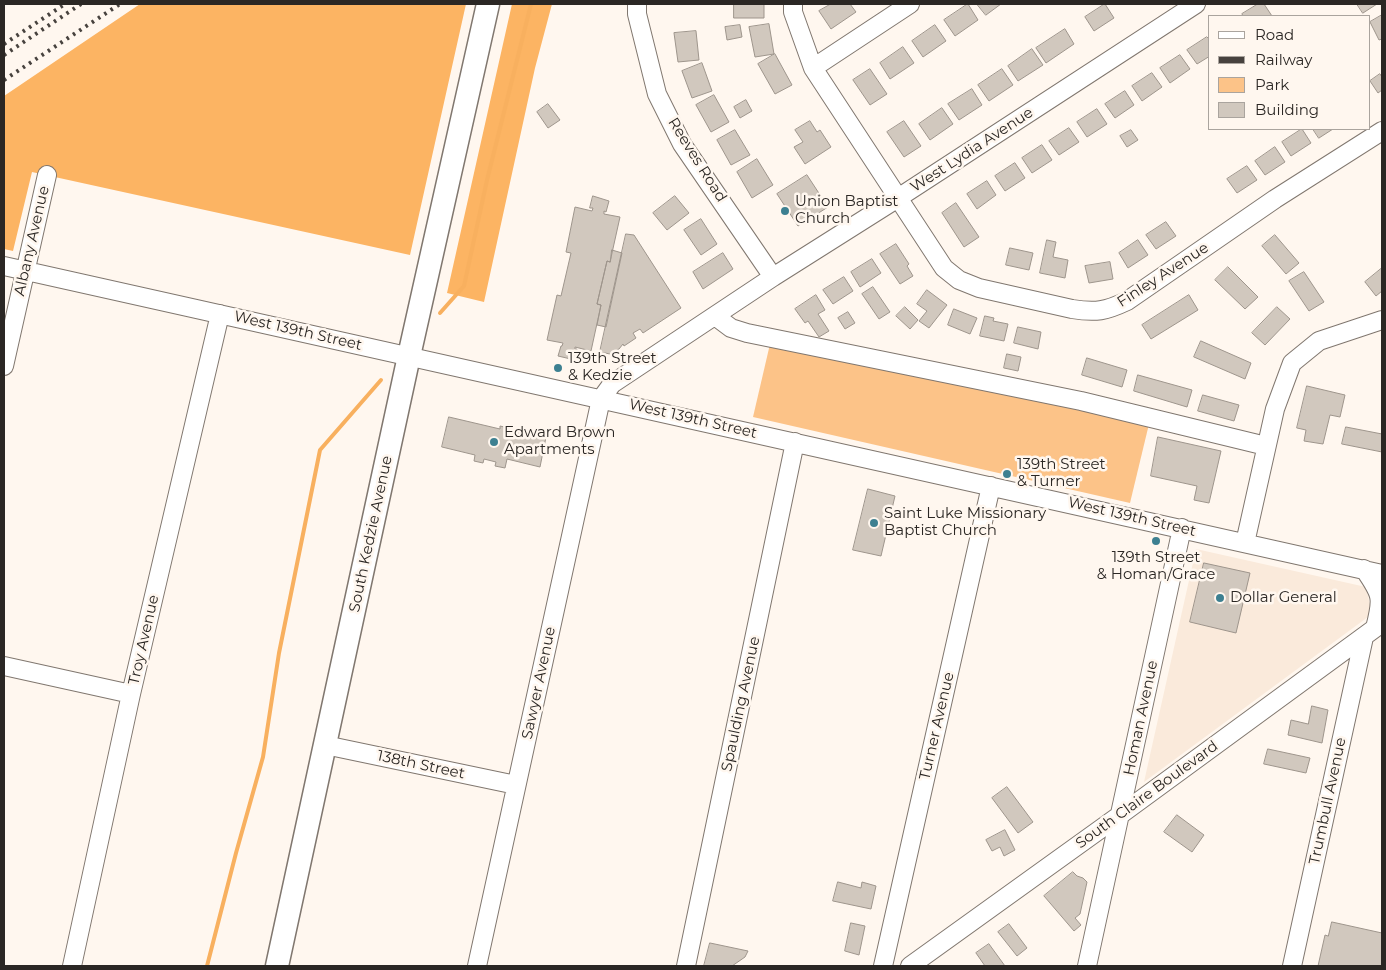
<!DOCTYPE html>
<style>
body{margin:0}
#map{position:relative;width:1386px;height:970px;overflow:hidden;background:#fff7ef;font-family:Montserrat,sans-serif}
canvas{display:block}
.frame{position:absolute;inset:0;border:5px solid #2b2724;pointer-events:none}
.legend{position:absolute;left:1208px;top:15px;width:162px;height:115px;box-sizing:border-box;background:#fff7ef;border:1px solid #aaa49e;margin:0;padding:6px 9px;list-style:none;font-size:15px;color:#2b2724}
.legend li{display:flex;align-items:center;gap:10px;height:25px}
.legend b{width:25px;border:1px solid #aaa49e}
</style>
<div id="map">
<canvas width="1386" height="970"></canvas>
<div class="frame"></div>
<ul class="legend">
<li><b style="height:6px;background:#fff"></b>Road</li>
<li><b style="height:6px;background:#47423e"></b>Railway</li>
<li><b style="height:14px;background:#fcc388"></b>Park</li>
<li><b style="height:14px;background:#d1c8be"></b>Building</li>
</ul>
</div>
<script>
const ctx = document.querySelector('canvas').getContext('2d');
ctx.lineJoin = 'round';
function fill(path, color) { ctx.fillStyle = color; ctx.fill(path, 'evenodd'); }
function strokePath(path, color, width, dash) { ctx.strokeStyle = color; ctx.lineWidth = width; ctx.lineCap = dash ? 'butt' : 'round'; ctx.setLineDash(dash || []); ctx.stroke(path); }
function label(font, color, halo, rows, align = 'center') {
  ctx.font = font + ' Montserrat,sans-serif'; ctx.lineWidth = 5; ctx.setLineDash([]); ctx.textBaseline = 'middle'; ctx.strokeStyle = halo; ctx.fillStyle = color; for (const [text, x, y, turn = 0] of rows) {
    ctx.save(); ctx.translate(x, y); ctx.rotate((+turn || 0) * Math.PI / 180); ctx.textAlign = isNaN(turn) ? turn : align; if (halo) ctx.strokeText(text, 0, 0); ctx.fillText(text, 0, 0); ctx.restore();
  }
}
fill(new Path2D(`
 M1196,549l170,38 6,27 -228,168z`), '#faeadb');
fill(new Path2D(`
 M770,344l379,80 -19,79 -377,-86z`), '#fcc388');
fill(new Path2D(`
 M140,4h326l-56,251 -378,-83 -19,79 -9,-2v-153z
 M512,4h40l-17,64 -51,234 -37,-9z`), '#fcb463');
strokePath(new Path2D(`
 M440,313l24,-27 23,-106 44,-176
 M207,966l29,-113 27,-96 16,-104 41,-203 61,-70`), '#f8b05f', 4);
const building = new Path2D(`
 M734,4h30v14h-30z
 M831,4h19l6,8 -25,17 -12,-18z
 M968,4l10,16 -23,16 -11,-16z
 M977,4h24l-15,11z
 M1105,4l9,14 -20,13 -9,-14z
 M1258,4h6l8,12h-29l-1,-2z
 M1357,4h20l-14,9z
 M1382,15v24l-3,1 -9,-18z
 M769,24l5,30 -19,3 -6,-30z
 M740,25l2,12 -15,3 -2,-13z
 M935,25l11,16 -23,16 -11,-16z
 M1065,29l9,15 -28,19 -10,-15z
 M696,31l3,29 -21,2 -4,-29z
 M1207,37l3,3v16l-13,8 -10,-14z
 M903,47l11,16 -24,16 -10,-16z
 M1032,49l11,16 -25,16 -10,-15z
 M775,54l17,31 -17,9 -17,-30z
 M1180,55l10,14 -20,14 -10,-15z
 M702,63l10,28 -20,7 -10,-27z
 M870,69l17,25 -17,11 -17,-25z
 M1002,69l11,16 -24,16 -11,-16z
 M1152,73l10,14 -20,14 -10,-15z
 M1380,74l2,3v13l-4,3 -8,-12z
 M972,89l10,16 -23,15 -11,-16z
 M1125,91l9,14 -19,13 -10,-14z
 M714,95l15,27 -18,10 -15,-27z
 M746,100l6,11 -12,7 -6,-11z
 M548,104l12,16 -12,8 -11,-16z
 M942,108l11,16 -23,16 -11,-16z
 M1097,109l10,15 -20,13 -10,-15z
 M810,121l7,11 3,-2 11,17 -26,17 -11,-17 9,-5 -8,-12z
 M904,121l17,25 -17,11 -17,-25z
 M1069,128l10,14 -20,13 -10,-14z
 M1302,129l9,14 -20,13 -9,-14z
 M1313,129h20l-14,9z
 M735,130l15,25 -19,10 -14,-25z
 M1131,130l7,10 -11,7 -7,-11z
 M1042,145l10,15 -20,13 -10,-15z
 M1275,147l10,15 -20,13 -10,-14z
 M757,159l16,26 -21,13 -15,-26z
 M1015,163l10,15 -20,13 -10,-15z
 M1247,166l10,14 -20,13 -10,-14z
 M807,175l21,32 -30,19 -21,-32z
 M987,181l9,14 -19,14 -10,-15z
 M593,196l16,5 -3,11 -2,-1v3l16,3 -10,45 -3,-1 -10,43 4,1 -10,46 -16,-4v2h2l-2,11 -17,-4 3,-10h1l1,-3 -16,-3 10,-45 4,1 10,-43 -5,-1 9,-45 17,4 1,-3h-3z
 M675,196l14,17 -22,17 -14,-17z
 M956,203l23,34 -15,10 -22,-34z
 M701,219l16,25 -16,11 -17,-25z
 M1166,222l10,14 -20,13 -10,-14z
 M626,234l8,1 47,73 -38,25 -3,-4 -7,4 3,5 -12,8 -1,-2 -4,5 -9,5 -10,-2z
 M1275,235l24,28 -13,11 -24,-28z
 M1047,240l9,2 -3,15 15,3 -3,18 -25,-5z
 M1138,240l10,15 -20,13 -9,-15z
 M896,244l13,20 -2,2 6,10 -13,8 -20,-30z
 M1010,248l23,5 -4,17 -23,-5z
 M612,250l10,3 -16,74 -9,-2 4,-20 -4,-1 10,-43 3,1z
 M723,253l10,16 -30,20 -10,-17z
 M872,259l9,14 -21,14 -9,-15z
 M1110,262l3,17 -24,4 -4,-17z
 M1228,267l30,30 -13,12 -30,-29z
 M1382,268v23l-6,5 -11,-14z
 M1304,272l20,30 -15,9 -20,-30z
 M844,277l9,14 -20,13 -10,-14z
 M873,287l17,25 -11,7 -17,-25z
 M927,290l20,15 -18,23 -10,-7 8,-10 -10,-7z
 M816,295l9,15 -7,4 11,17 -10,6 -11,-16 -3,2 -10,-14z
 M1189,295l9,15 -47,29 -9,-14z
 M905,307l13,13 -8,9 -14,-13z
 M1277,307l13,12 -25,26 -13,-12z
 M954,309l23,9 -7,16 -22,-9z
 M848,312l7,11 -10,6 -7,-11z
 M985,316l9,2 -1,3 15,3 -4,17 -24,-5z
 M1018,327l23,5 -3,17 -24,-6z
 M1201,341l50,22 -6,16 -51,-22z
 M1007,354l14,3 -3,14 -14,-3z
 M1087,358l40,12 -5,17 -40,-12z
 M1138,375l54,15 -5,17 -53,-16z
 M1307,386l38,9 -5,22 -10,-2 -7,29 -19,-3 2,-11 -9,-2z
 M1203,395l36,10 -5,16 -36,-10z
 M449,417l51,12v-3l46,11 -6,30 -33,-8 -2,9 -10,-2 1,-4 -12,-3 -1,4 -9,-2 1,-6 -33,-8z
 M1346,427l36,7v18l-40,-8z
 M1158,437l63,14 -12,52 -15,-3 3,-14 -46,-10z
 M868,489l27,7 -14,60 -28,-6z
 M1204,563l46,10 -14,60 -46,-11z
 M1312,706l16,4 -6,33 -34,-8 3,-15 17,4z
 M1268,749l42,9 -4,15 -42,-9z
 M1007,787l26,35 -15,11 -26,-35z
 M1177,815l27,20 -12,17 -28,-20z
 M1005,830l10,20 -11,6 -4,-9 -8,4 -6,-11z
 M1073,872l4,4 6,2 4,4 -7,32 -5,4 6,7 -7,6 -30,-35z
 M838,882l23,6 1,-6 14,4 -5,23 -38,-8z
 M1332,922l50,11v33h-64l7,-31 3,1z
 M851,923l14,3 -6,29 -14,-4z
 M1009,924l18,24 -10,8 -19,-24z
 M710,943l38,8 -3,6 -13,9h-28z
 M989,944l16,22h-20l-9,-13z`);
fill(building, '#d1c8be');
strokePath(building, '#9e958c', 1);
const minor = new Path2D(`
 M637,4v10l20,80 25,50 91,133
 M793,4v8l20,56 131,200 15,12 20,8 93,21c24,4 34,2 55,-8l148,-102 107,-68
 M813,68l97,-64
 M4,266l1378,308
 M715,316l16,12 16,5 334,68 185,45
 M4,366l43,-191
 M1245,543l30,-134 17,-46 27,-22 63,-21
 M1364,569c18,26 19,29 11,59
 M4,666l127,28
 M325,745l191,40
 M72,966l59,-272 89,-380
 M477,966l124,-567 11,-15 161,-107 125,-79 298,-194
 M686,966l109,-524
 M883,966l108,-480
 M910,966l210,-151 262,-192
 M1087,966l95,-438
 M1292,966l72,-329`);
const major = new Path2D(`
 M277,966l132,-610 79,-352`);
strokePath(minor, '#80776f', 20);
strokePath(major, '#80776f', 25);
strokePath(minor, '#fff', 18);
strokePath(major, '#fff', 22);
strokePath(new Path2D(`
 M4,44l61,-40
 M4,55l77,-51
 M4,80l116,-76`), '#47423e', 4, [2.5, 5]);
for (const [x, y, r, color] of [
 [785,211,5,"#3d8091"],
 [558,368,5,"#3d8091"],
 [494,442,5,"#3d8091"],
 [1007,474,5,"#3d8091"],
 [874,523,5,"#3d8091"],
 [1156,541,5,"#3d8091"],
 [1220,598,5,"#3d8091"]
]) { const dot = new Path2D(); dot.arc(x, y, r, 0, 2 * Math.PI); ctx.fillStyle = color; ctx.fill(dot); strokePath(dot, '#fff7ef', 2); }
label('15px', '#2b2724', '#fff7ef', [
 ["West Lydia Avenue",972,150,-33],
 ["Reeves Road",697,160,58],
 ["Albany Avenue",32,241,-77],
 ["Finley Avenue",1163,275,-33],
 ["West 139th Street",298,331,13],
 ["West 139th Street",693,419,13],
 ["West 139th Street",1132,517,13],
 ["South Kedzie Avenue",371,534,-78],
 ["Troy Avenue",144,640,-77],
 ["Sawyer Avenue",539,683,-78],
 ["Spaulding Avenue",741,704,-78],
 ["Homan Avenue",1141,718,-78],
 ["Turner Avenue",937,726,-77],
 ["138th Street",421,765,12],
 ["South Claire Boulevard",1147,795,-36],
 ["Trumbull Avenue",1328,801,-78]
]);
label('15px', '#2b2724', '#fff7ef', [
 ["Union Baptist",795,202],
 ["Church",795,219],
 ["139th Street",568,359],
 ["& Kedzie",568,376],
 ["Edward Brown",504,433],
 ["Apartments",504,450],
 ["139th Street",1017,465],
 ["& Turner",1017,482],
 ["Saint Luke Missionary",884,514],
 ["Baptist Church",884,531],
 ["139th Street",1156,558,"center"],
 ["& Homan/Grace",1156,575,"center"],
 ["Dollar General",1230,598]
], 'left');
</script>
